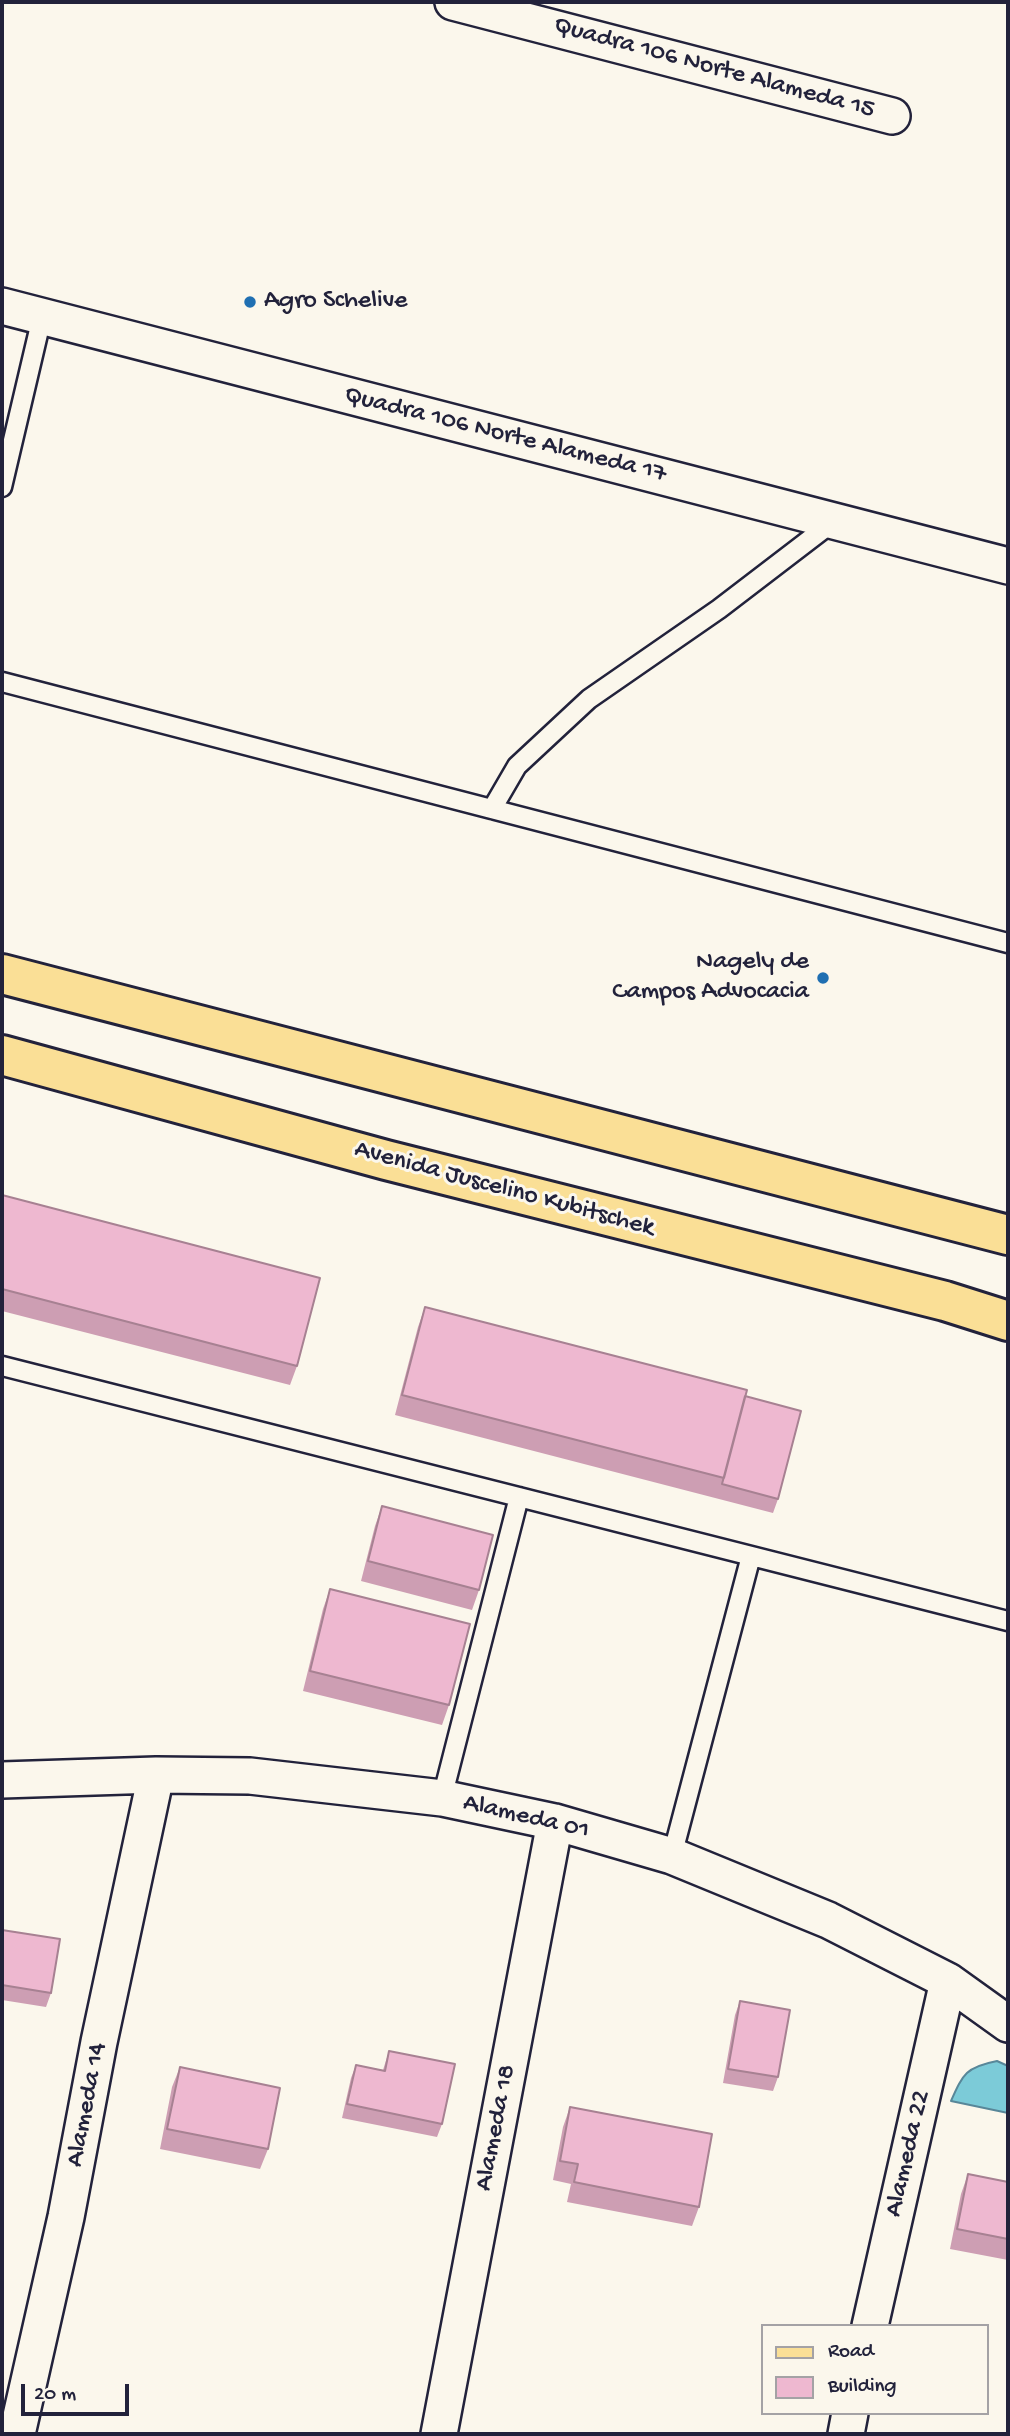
<!DOCTYPE html>
<style>
body{margin:0}
#map{position:relative;width:1010px;height:2436px;overflow:hidden;background:#fbf7ec;font-family:"Gochi Hand",sans-serif}
canvas{display:block}
.frame{position:absolute;inset:0;border:4px solid #22223b;pointer-events:none}
.legend{position:absolute;left:761px;top:2324px;width:228px;height:91px;box-sizing:border-box;background:#fbf7ec;border:2px solid #a4a2a5;margin:0;padding:9px 12px;list-style:none;font-size:21px;color:#22223b}
.legend li{display:flex;align-items:center;gap:14px;height:35px}
.legend b{width:35px;border:2px solid #a4a2a5}
.scale{position:absolute;left:21px;top:2384px;width:108px;height:32px;box-sizing:border-box;border:4px solid #22223b;border-top:0;padding-left:9px;font-size:21px;line-height:24px;white-space:nowrap;color:#22223b;-webkit-text-stroke:5px #fbf7ec;paint-order:stroke}
</style>
<div id="map">
<canvas width="1010" height="2436"></canvas>
<div class="frame"></div>
<ul class="legend">
<li><b style="height:9px;background:#fadf96"></b>Road</li>
<li><b style="height:19px;background:#eeb8d0"></b>Building</li>
</ul>
<div class="scale">20 m</div>
</div>
<script>
const ctx = document.querySelector('canvas').getContext('2d');
ctx.lineJoin = 'round';
function fill(path, color) { ctx.fillStyle = color; ctx.fill(path, 'evenodd'); }
function strokePath(path, color, width, dash) { ctx.strokeStyle = color; ctx.lineWidth = width; ctx.lineCap = dash ? 'butt' : 'round'; ctx.setLineDash(dash || []); ctx.stroke(path); }
function label(font, color, halo, rows, align = 'center') {
  ctx.font = font + ' "Gochi Hand",sans-serif'; ctx.lineWidth = 6; ctx.setLineDash([]); ctx.textBaseline = 'middle'; ctx.strokeStyle = halo; ctx.fillStyle = color; for (const [text, x, y, turn = 0] of rows) {
    ctx.save(); ctx.translate(x, y); ctx.rotate((+turn || 0) * Math.PI / 180); ctx.textAlign = isNaN(turn) ? turn : align; if (halo) ctx.strokeText(text, 0, 0); ctx.fillText(text, 0, 0); ctx.restore();
  }
}
const water = new Path2D(`
 M997,2061l11,5v47l-57,-12c12,-27 15,-34 46,-40z`);
fill(water, '#7ccbd8');
strokePath(water, '#588799', 2);
const lane = new Path2D(`
 M2,487l40,-170
 M2,682l1006,261
 M492,809l25,-43 72,-67 130,-90 115,-88
 M2,1366l1006,255
 M442,1798l77,-301
 M672,1856l79,-300`);
const street = new Path2D(`
 M453,2l439,114
 M2,306l1006,260
 M2,1780l154,-5 94,1 192,22 113,24 117,34 156,64 120,61 60,43
 M870,2326l78,-345
 M17,2434l49,-217 33,-175 57,-267
 M439,2434l116,-612
 M846,2434l4,-21`);
const primary = new Path2D(`
 M2,974l1006,261
 M2,1055l384,105 559,141 63,20`);
strokePath(lane, '#22223b', 23);
strokePath(street, '#22223b', 40);
strokePath(primary, '#22223b', 44);
strokePath(lane, '#fbf7ec', 18);
strokePath(street, '#fbf7ec', 35);
strokePath(primary, '#fadf96', 38);
fill(new Path2D(`
 M2,1195l295,171 -7,19 -288,-74z
 M425,1307l320,89 33,103 -5,14 -378,-98 23,-88z
 M382,1506l97,84 -7,20 -111,-29 14,-55z
 M330,1589l119,116 -7,20 -139,-34 20,-82z
 M2,1930l49,63 -5,14 -44,-7z
 M740,2001l38,76 -5,14 -50,-8 12,-68z
 M389,2051l53,73 -5,13 -95,-19 9,-40 5,-13 27,5z
 M180,2067l88,82 -8,20 -100,-20 12,-62z
 M570,2107l129,100 -7,19 -125,-24 4,-18 -18,-4 10,-53z
 M968,2174l40,8v78l-58,-11 11,-55z`), '#cd9eb3');
const building = new Path2D(`
 M2,1195l318,83 -23,88 -295,-77z
 M425,1307l322,83 -23,88 -322,-83z
 M745,1396l56,15 -23,88 -56,-15z
 M382,1506l111,29 -14,55 -111,-29z
 M330,1589l140,35 -21,81 -139,-34z
 M2,1930l58,9 -9,54 -49,-8z
 M740,2001l50,9 -12,67 -50,-8z
 M389,2051l66,13 -13,60 -95,-20 9,-39 29,6z
 M180,2067l100,21 -12,61 -101,-20z
 M570,2107l142,27 -13,73 -125,-25 4,-18 -18,-3z
 M968,2174l40,8v57l-51,-10z`);
fill(building, '#eeb8d0');
strokePath(building, '#a78192', 2);
for (const [x, y, r, color] of [
 [250,302,7,"#1f6fb2"],
 [823,978,7,"#1f6fb2"]
]) { const dot = new Path2D(); dot.arc(x, y, r, 0, 2 * Math.PI); ctx.fillStyle = color; ctx.fill(dot); strokePath(dot, '#fbf7ec', 2.5); }
label('26px', '#22223b', '#fbf7ec', [
 ["Quadra 106 Norte Alameda 15",714,69,15],
 ["Quadra 106 Norte Alameda 17",505,436,14],
 ["Avenida Juscelino Kubitschek",504,1190,15],
 ["Alameda 01",526,1818,13],
 ["Alameda 14",88,2105,-79],
 ["Alameda 18",497,2128,-79],
 ["Alameda 22",909,2154,-77]
]);
label('26px', '#22223b', '#fbf7ec', [
 ["Agro Schelive",264,302],
 ["Nagely de",809,963,"right"],
 ["Campos Advocacia",809,993,"right"]
], 'left');
</script>
